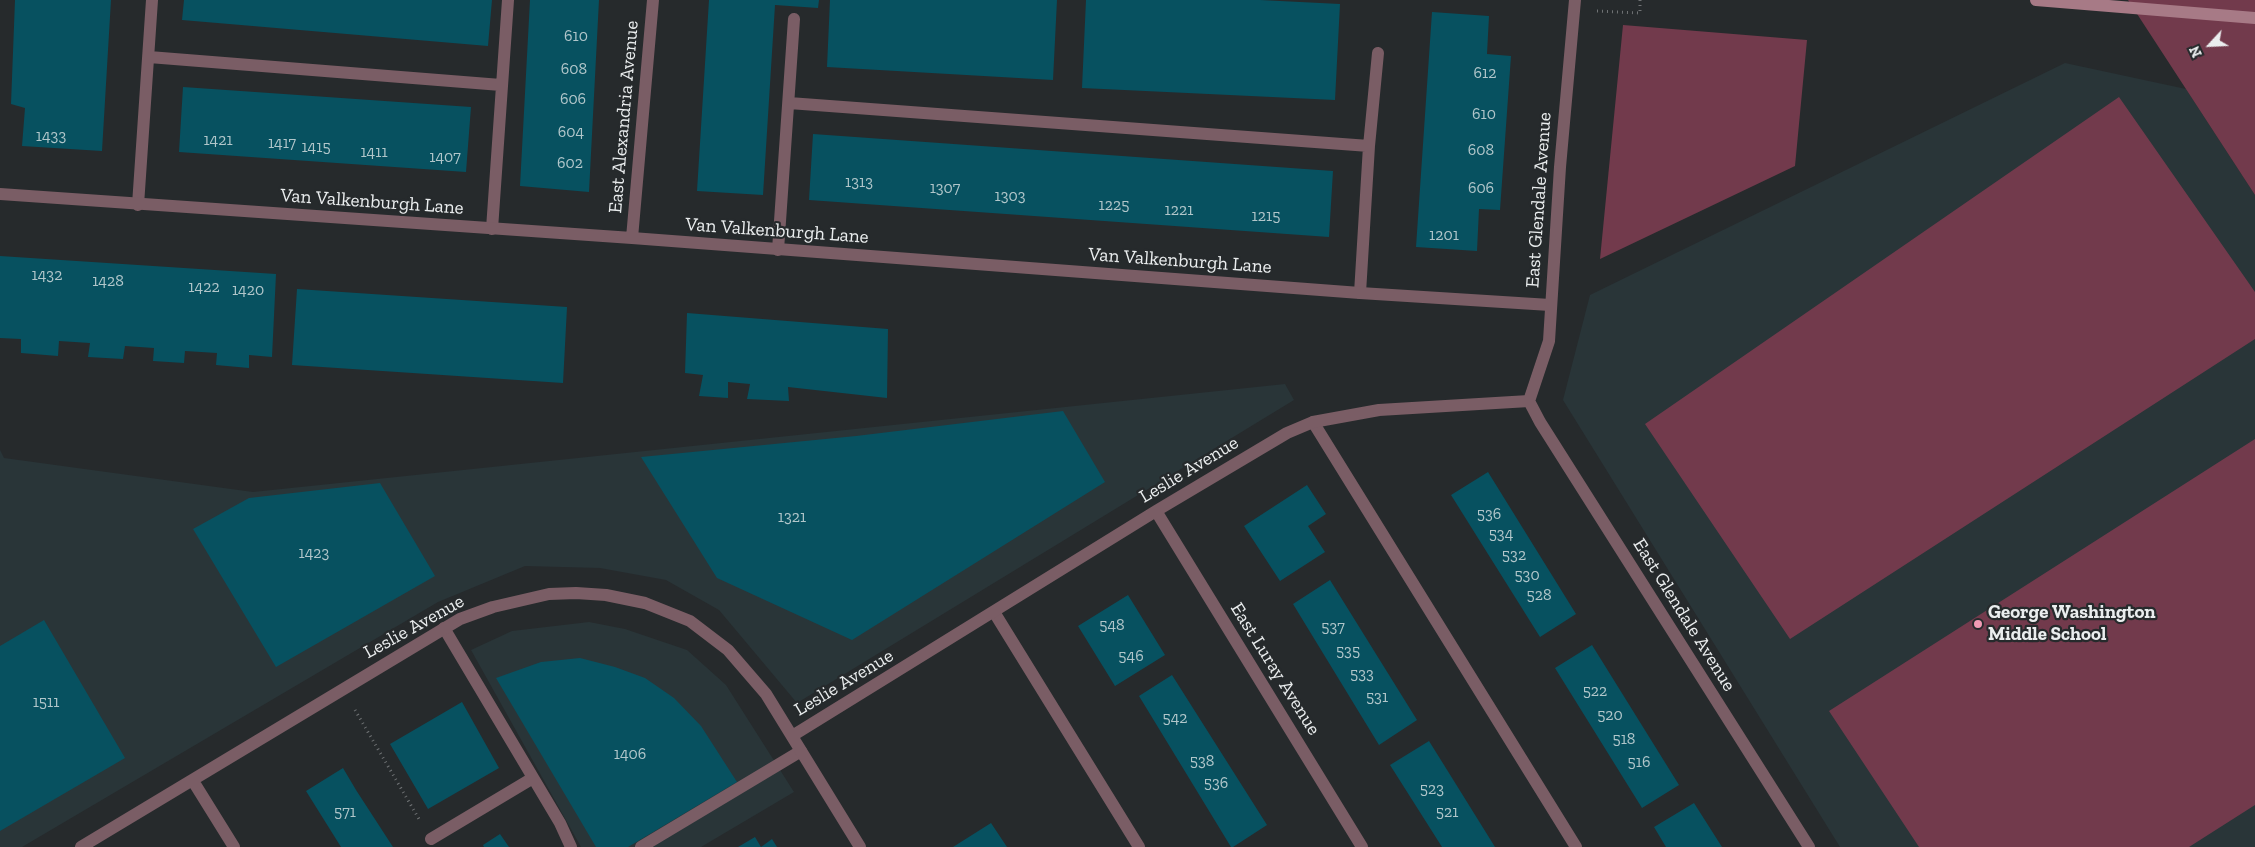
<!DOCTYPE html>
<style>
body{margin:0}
#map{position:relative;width:2255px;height:847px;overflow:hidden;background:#262a2c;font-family:"Zilla Slab",serif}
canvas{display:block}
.north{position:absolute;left:2185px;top:20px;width:50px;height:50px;-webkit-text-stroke:4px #262a2c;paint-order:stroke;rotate:245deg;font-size:14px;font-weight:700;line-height:20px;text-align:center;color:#eaedee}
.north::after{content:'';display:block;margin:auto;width:18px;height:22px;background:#eaedee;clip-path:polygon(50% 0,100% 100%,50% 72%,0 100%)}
</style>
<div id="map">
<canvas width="2255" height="847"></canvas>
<div class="north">N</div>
</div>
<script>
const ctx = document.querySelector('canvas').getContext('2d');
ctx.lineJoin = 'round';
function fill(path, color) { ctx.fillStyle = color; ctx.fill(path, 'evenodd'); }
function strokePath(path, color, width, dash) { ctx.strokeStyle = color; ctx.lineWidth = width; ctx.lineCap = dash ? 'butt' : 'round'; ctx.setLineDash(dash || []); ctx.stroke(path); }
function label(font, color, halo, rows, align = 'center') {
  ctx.font = font + ' "Zilla Slab",serif'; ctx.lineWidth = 4.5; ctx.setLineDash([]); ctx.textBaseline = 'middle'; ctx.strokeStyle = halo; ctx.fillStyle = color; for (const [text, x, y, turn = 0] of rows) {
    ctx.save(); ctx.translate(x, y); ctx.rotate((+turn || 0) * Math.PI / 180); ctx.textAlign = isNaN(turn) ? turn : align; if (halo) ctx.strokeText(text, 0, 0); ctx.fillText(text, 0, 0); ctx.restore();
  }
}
fill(new Path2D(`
 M2065,63l121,26 69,106v652h-415l-277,-447 27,-105z
 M1285,384l9,16 -497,303 -78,-93 -53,-30 -66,-12 -75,-2 -87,36 -416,245h-22v-397l4,8 249,34z
 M589,622l36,7 62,21 39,35 68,107 -93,55h-120l-110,-197 41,-19z`), '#293538');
fill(new Path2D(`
 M2128,0h127v195z
 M1623,25l184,15 -12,126 -195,93z
 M2119,97l136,195v47l-465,300 -145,-215z
 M2255,439v366l-66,42h-270l-90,-136z`), '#723a4c');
fill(new Path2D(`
 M15,0h96l-9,151 -80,-5 3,-38 -14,-4z
 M184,0h308l-4,46 -306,-26z
 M530,0h69l-10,192 -69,-6z
 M709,0h110l-1,8 -43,-3 -12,190 -66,-4z
 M830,0h227l-4,80 -226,-13z
 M1086,0h174l80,4 -5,96 -253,-12z
 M1432,12l57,4 -2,38 24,2 -11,154 -21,-1 -2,42 -61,-4z
 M183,87l288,20 -5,65 -287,-20z
 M813,134l520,37 -4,66 -520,-37z
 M0,256l276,18 -4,83 -23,-2v13l-33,-3 1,-12 -32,-2 -1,12 -31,-2 1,-13 -29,-2 -2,13 -35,-2 2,-14 -31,-2 -1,15 -37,-3v-14l-21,-1z
 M297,289l270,18 -4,76 -271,-18z
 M687,313l201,16 -1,69 -99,-11 1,14 -42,-2 3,-15 -22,-2v16l-29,-2 4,-21 -18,-2z
 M1063,411l42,71 -253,158 -135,-62 -76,-121 215,-21z
 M1488,472l88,142 -36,23 -89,-142z
 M380,483l55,93 -159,91 -83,-138 56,-31z
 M1307,485l19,29 -18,12 17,26 -45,29 -36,-55z
 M1330,580l87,140 -38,25 -86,-141z
 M1128,595l37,60 -50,31 -37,-60z
 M44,620l81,138 -125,73v-185z
 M1592,645l87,140 -37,23 -87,-140z
 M580,658l35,9 30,11 29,20 27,28 36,56 -109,65h-32l-100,-169 45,-16z
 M1172,675l95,150 -34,22h-2l-92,-151z
 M462,702l37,66 -71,41 -38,-65z
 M1429,741l15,24 51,82h-53l-52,-82z
 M343,768l13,22 37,57h-52l-35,-56z
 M1694,803l28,44h-56l-12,-20z
 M991,823l16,24h-54z
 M500,834l9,13h-25l-1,-2z
 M755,837l6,10 11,-8 5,8h-39z`), '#075160');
strokePath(new Path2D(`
 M1597,11l43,2v-13
 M355,710l64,109`), '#707375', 3, [1, 4]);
strokePath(new Path2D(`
 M149,57l352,28
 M789,103l580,43
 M138,205l14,-205
 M492,229l16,-229
 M778,250l16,-231
 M1360,293l9,-147 9,-93
 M1313,422l263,425
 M994,612l145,235
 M444,628l116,195 11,24
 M431,839l102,-61
 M641,847l160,-96`), '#7a5d65', 12);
strokePath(new Path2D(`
 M0,194l632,44 728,55 190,12
 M632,238l21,-238
 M1529,401l20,-60 11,-174 15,-167
 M1156,511l206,336
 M792,736l364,-225 131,-78 26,-11 66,-12 150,-9 11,21 269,425
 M193,781l41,66
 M81,847l379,-228 33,-12 56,-13 27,-1 30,2 39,8 45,18 38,29 38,44 94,153`), '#7a5d65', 12);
strokePath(new Path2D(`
 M2036,0l219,18`), '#a77a86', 12);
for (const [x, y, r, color] of [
 [1978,624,5,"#f19ab4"]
]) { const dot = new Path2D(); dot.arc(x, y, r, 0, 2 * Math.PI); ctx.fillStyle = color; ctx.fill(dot); strokePath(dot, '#262a2c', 2); }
label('16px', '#b1c6ca', null, [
 ["610",576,36],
 ["608",574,69],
 ["612",1485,73],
 ["606",573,99],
 ["610",1484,114],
 ["604",571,132],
 ["1433",51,136],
 ["1421",218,140],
 ["1417",282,143],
 ["1415",316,147],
 ["608",1481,150],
 ["1411",374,152],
 ["1407",445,157],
 ["602",570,163],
 ["1313",859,182],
 ["1307",945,188],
 ["606",1481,188],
 ["1303",1010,196],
 ["1225",1114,205],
 ["1221",1179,210],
 ["1215",1266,216],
 ["1201",1444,235],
 ["1432",47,275],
 ["1428",108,281],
 ["1422",204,287],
 ["1420",248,290],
 ["536",1489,514],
 ["1321",792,517],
 ["534",1501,534],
 ["1423",314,553],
 ["532",1514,555],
 ["530",1527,575],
 ["528",1539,595],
 ["548",1112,625],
 ["537",1333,627],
 ["535",1348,651],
 ["546",1131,656],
 ["533",1362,674],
 ["522",1595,691],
 ["531",1377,697],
 ["1511",46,702],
 ["520",1610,715],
 ["542",1175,718],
 ["518",1624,739],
 ["1406",630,754],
 ["538",1202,761],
 ["516",1639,762],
 ["536",1216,783],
 ["523",1432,789],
 ["571",345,812],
 ["521",1447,812]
]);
label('19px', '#eaedee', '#262a2c', [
 ["East Alexandria Avenue",624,117,-85],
 ["East Glendale Avenue",1539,200,-86],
 ["Van Valkenburgh Lane",372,202,4],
 ["Van Valkenburgh Lane",777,231,4],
 ["Van Valkenburgh Lane",1180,261,4],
 ["Leslie Avenue",1189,470,-31],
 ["East Glendale Avenue",1684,615,58],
 ["Leslie Avenue",414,627,-29],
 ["East Luray Avenue",1275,669,58],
 ["Leslie Avenue",844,683,-31]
]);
label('bold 19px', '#eaedee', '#262a2c', [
 ["George Washington",1988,613],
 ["Middle School",1988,635]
], 'left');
</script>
